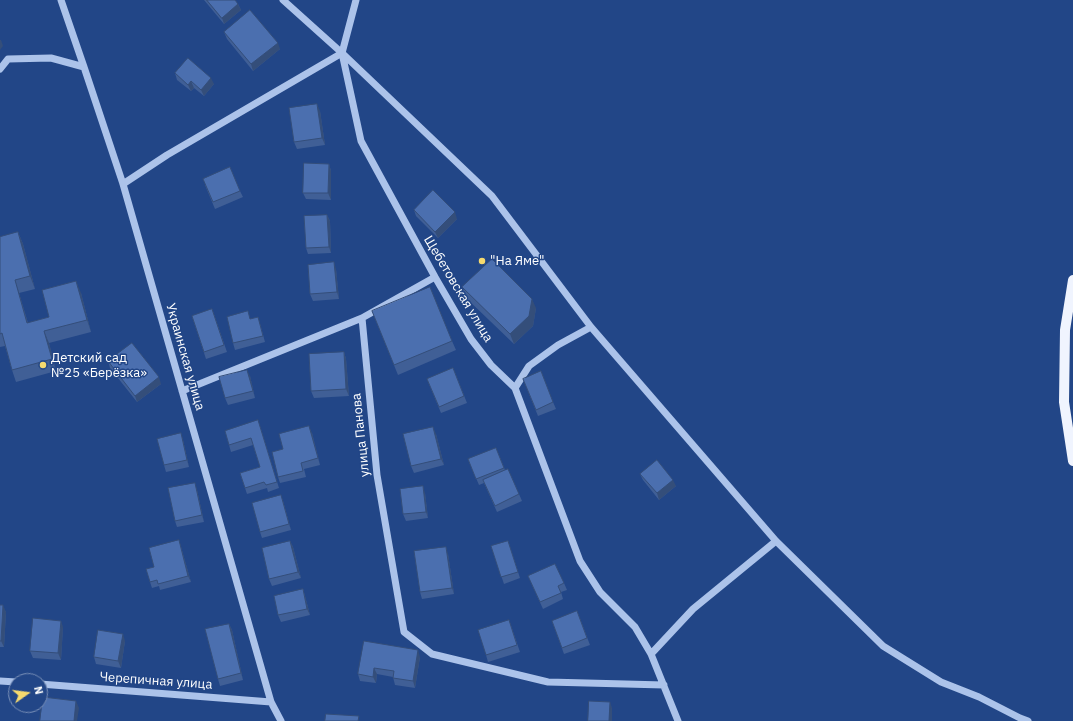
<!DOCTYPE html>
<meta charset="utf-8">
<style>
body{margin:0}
#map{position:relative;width:1073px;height:721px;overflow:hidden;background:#224687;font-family:"IBM Plex Sans",sans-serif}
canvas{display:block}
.north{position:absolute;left:8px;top:673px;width:40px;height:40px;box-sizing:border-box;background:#224687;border:1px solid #7a90b7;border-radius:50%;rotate:76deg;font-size:11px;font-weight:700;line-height:16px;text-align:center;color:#fff}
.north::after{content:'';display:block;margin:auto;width:14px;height:18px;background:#f6da6e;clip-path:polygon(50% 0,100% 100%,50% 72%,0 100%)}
</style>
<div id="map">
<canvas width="1073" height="721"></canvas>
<div class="north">N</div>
</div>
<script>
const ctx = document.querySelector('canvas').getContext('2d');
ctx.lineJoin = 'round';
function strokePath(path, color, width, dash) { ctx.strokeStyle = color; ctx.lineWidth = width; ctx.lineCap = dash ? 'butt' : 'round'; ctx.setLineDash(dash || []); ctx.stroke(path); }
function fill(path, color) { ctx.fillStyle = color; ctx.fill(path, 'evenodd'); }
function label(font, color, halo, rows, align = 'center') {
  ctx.font = font + ' "IBM Plex Sans",sans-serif'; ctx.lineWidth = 3; ctx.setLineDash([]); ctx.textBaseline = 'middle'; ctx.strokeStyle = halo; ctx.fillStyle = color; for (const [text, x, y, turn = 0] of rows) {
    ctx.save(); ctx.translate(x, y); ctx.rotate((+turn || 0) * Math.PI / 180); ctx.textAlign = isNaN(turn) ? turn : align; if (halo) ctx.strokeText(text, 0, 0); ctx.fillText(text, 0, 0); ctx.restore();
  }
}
strokePath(new Path2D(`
 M61,0l23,67 39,117 148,518 10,19
 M283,0l59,53 150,143 99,131 185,214 107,105 58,36 38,15 41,21 8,3
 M356,0l-14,53 19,88 74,136 36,62 20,26 24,23 65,173 20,31 35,35 16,27 27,67
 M0,69l8,-10 43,-1 33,9
 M123,184l44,-29 175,-102
 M435,277l-73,41 15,157 27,157 28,22 116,28 116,3
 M515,388l14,-22 29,-21 33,-18
 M182,391l180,-73
 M651,654l42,-45 83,-68
 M0,681l16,1
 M40,684l231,18`), '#acc3ea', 7);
strokePath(new Path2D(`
 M1073,280l-8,50 -1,72 9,59`), '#f0f4fe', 10);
fill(new Path2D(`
 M204,0h31l3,4 3,6 -17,14z
 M224,32l56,17 -27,22 -26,-32z
 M175,73l39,11 -10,12 -10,-8 -3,3 -14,-11z
 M320,111l5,34 -28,4 -3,-7z
 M329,164l2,7v29l-25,-1 -3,-6z
 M205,185l35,6 3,6 -28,12z
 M414,210l43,9 -19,19 -22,-22z
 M327,215l3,6 1,32 -23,1 -2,-6z
 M18,232l5,12 12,45 -16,4 9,30 21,-6 32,-24 10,39 -42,11 7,28 -40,11 -4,-12 -7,-24 -5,1v-110z
 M336,269l3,30 -26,2 -3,-7z
 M462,287l74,21 -3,18 -19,18 -49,-47z
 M212,309l15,43 -21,7 -14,-43z
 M372,311l80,30 4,9 -58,25z
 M251,319l9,5 5,18 -30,8 -2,-7z
 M344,352l2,7 3,37 -35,2 -3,-7z
 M108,361l53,23 -24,18 -27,-34z
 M453,368l14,35 -26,10 -14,-34z
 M250,376l5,22 -27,7 -3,-7z
 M523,379l30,23 3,7 -18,7z
 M260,427l19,61 -11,4 -1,-4 -20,6 -7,-21 20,-6 -7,-22 -22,7 -2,-7z
 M312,433l8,32 -16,4 2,8 -26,6 -2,-6 5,-28z
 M436,434l8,31 -30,8 -3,-7z
 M183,440l6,27 -23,5 -2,-7z
 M496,448l9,22 14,24 3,7 -25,11 -13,-29 -5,2 -11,-26z
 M640,474l36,12 -17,14 -16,-20z
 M197,490l7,32 -27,5 -2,-6z
 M425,493l3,25 -22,3 -3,-7z
 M283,501l8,29 -29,8 -2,-6z
 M290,541l3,6 8,31 -29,8 -3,-7z
 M508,541l12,37 -16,6 -13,-38z
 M181,547l10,35 -31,8 -1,-4 -7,2 -2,-6 4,-15z
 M448,554l6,40 -32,5 -2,-7z
 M528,576l36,7 3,7 -6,2 2,7 -20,10z
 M303,589l2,7 5,19 -29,7 -3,-7z
 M0,605l6,7 -2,35h-4z
 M577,611l13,34 -26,9 -12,-33z
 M509,620l11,32 -32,10 -2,-7z
 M229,624l3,6 11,50 -23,6 -2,-7z
 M63,627l-2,33 -28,-2 -3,-7z
 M125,641l-4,27 -25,-4 -2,-7z
 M364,641l56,16 -5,31 -20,-3 -2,-8 -16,-3 -1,9 -16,-2 -2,-7z`), '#405f96');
fill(new Path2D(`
 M238,4l3,6 -17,14 -2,-6z
 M0,40h1l2,6 -3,4z
 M278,43l2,6 -27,22 -2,-7z
 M211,78l3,6 -10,12 -3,-6z
 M191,81l3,7 -3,3 -3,-6z
 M317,104l3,7 5,34 -3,-7z
 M329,164l2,7v29l-3,-7z
 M455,212l2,7 -19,19 -3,-6z
 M327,215l3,6 1,32 -2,-6z
 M18,232l5,12 12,45 -5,-13z
 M334,262l2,7 3,30 -2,-7z
 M15,280l4,13 12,42 -4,-12z
 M76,281l5,12 10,39 -4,-12z
 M532,299l4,9 -3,18 -19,18 -4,-10z
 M44,331l5,12 7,28 -4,-12z
 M344,352l2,7 3,37 -3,-7z
 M247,370l3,6 5,22z
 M159,377l2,7 -24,18 -2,-6z
 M309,426l3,7 8,32 -2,-7z
 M433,427l3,7 8,31 -3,-6z
 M181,433l2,7 6,27 -2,-7z
 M673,480l3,6 -17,14 -2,-7z
 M195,483l2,7 7,32 -2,-7z
 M423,486l2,7 3,25 -2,-6z
 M281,495l2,6 8,29 -2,-6z
 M179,540l12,42 -3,-6z
 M290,541l3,6 8,31 -3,-6z
 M446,547l2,7 6,40 -2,-6z
 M303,589l2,7 5,19 -3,-6z
 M3,605l3,7 -2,35 -3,-6z
 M61,621l2,6 -2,33 -3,-7z
 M229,624l3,6 11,50 -2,-7z
 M123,634l2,7 -4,27 -3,-7z
 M418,650l2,7 -5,31 -2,-7z
 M374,668l3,6 -1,9 -3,-6z
 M76,701l3,7 -2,13h-3z
 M610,702l2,6v13h-3z`), '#344e7a');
const building = new Path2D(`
 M207,0h28l3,4 -16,14z
 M250,10l28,33 -27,21 -27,-32z
 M188,58l23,20 -10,12 -10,-9 -3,4 -13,-12z
 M317,104l5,34 -28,4 -5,-34z
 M304,163l25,1 -1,29h-25z
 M230,167l10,24 -27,11 -10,-23z
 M433,190l22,22 -20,20 -21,-22z
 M327,215l2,32 -23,1 -2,-32z
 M18,232l12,44 -15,4 12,43 22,-6 -7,-27 34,-9 11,39 -43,11 8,28 -40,11 -10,-37 -2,1v-97z
 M492,259l40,40 -3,17 -19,18 -48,-47z
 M334,262l3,30 -27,2 -2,-29z
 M430,287l22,54 -58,24 -22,-54z
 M212,309l12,36 -20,7 -12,-36z
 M248,311l2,8 8,-2 5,19 -30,7 -6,-26z
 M132,343l27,34 -24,19 -27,-35z
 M344,352l2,37 -35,2 -2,-37z
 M453,368l11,28 -25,11 -12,-28z
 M247,370l6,21 -28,7 -6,-21z
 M541,371l12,31 -17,8 -13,-31z
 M258,420l19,62 -11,3 -2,-3 -19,6 -5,-15 20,-6 -9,-29 -22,7 -4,-14z
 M309,426l9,32 -17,5 2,8 -25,6 -6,-25 11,-3 -4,-15z
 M433,427l8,32 -30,7 -8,-32z
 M181,433l6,27 -23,5 -7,-26z
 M496,448l8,20 -28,11 -8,-20z
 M657,460l16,20 -16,13 -17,-19z
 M508,469l11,25 -24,12 -12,-26z
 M195,483l7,32 -27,6 -7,-33z
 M423,486l3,26 -23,2 -3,-25z
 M281,495l8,29 -29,8 -8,-29z
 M179,540l9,36 -30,8 -1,-4 -7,2 -4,-13 8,-2 -5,-19z
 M290,541l8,31 -29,7 -7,-31z
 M508,541l10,31 -17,5 -10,-31z
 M446,547l6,41 -32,4 -6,-41z
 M555,564l9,19 -6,3 3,7 -21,9 -12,-26z
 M303,589l4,20 -29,6 -4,-19z
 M0,605h3l-2,36h-1z
 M577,611l10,27 -25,10 -10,-27z
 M33,618l28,3 -3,32 -28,-2z
 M509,620l8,25 -31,10 -8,-25z
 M229,624l12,49 -23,6 -13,-50z
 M98,630l25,4 -5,27 -24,-4z
 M364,641l54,9 -5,31 -20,-3 1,-7 -20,-3 -1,9 -15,-3z
 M43,697l33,4 -2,20h-34z
 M589,701l21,1 -1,19h-21z
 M326,714l33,2 -1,5h-33z`);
fill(building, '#4b6faf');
strokePath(building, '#344e7a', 1);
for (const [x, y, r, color] of [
 [482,261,4,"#f6da6e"],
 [43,365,4,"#f6da6e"]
]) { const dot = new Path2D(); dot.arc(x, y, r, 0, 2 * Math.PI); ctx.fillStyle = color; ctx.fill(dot); strokePath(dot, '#224687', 1.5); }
label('13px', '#fff', '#224687', [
 ["\"На Яме\"",490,261],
 ["Детский сад",51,358],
 ["№25 «Берёзка»",51,373]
], 'left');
label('13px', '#fff', '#224687', [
 ["Щебетовская улица",458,289,59],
 ["Украинская улица",185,357,74],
 ["улица Панова",361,435,-96],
 ["Черепичная улица",156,681,4]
]);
</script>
